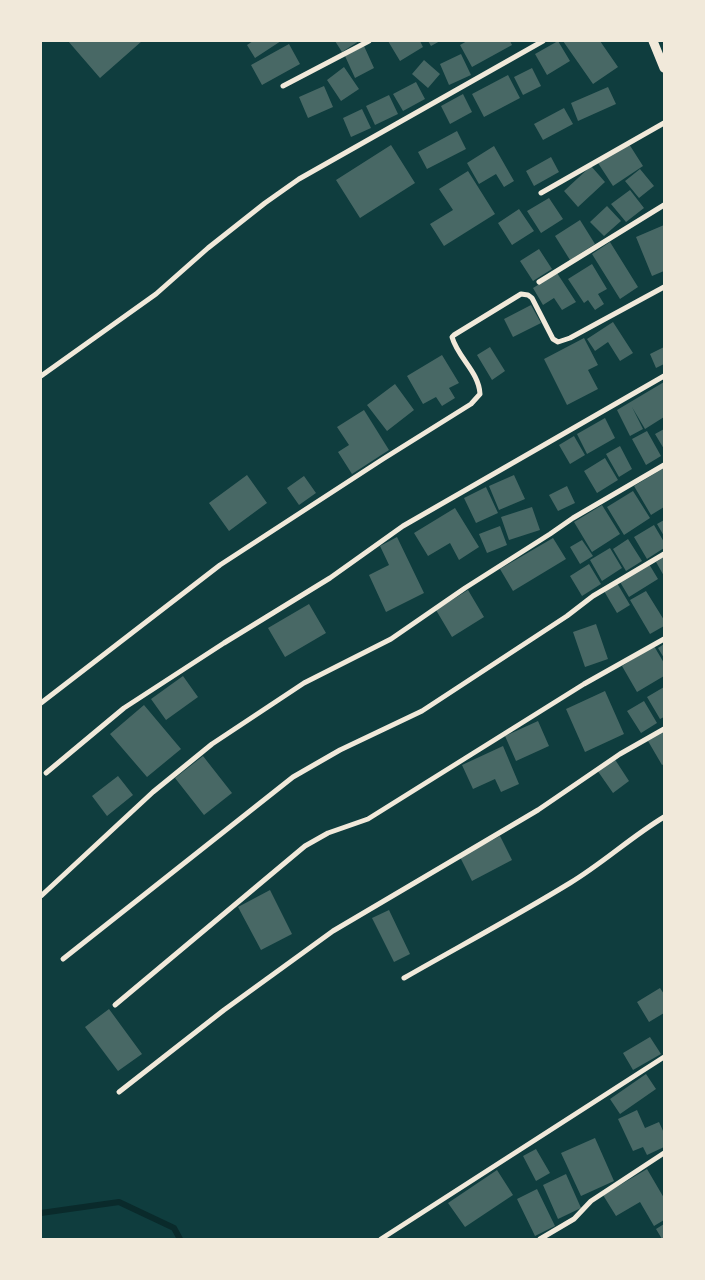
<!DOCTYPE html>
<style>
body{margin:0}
#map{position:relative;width:705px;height:1280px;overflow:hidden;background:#0f3d3e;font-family:Bitter,serif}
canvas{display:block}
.frame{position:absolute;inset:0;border:42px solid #f1e9da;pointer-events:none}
</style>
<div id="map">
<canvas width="705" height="1280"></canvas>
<div class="frame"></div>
</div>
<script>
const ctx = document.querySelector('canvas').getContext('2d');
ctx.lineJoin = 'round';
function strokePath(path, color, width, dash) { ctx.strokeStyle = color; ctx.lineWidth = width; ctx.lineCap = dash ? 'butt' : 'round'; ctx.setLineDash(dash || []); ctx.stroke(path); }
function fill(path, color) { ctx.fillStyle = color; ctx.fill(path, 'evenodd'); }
strokePath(new Path2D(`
 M41,1213l78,-11 55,26 6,11`), '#0a2a2b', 6);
fill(new Path2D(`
 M68,41h74l-42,37z
 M253,41h28l-26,17 -8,-13z
 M335,41h24l-17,11z
 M388,41h32l3,6 -23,14z
 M428,41h12l-9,5z
 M467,41h43l2,4 -40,22 -12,-22z
 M558,41l12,20 -23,14 -12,-21z
 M563,41h37l18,26 -25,17z
 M289,44l11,20 -38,21 -11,-20z
 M364,46l10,22 -19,10 -10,-22z
 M461,54l10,21 -22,10 -9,-21z
 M424,60l16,14 -12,14 -16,-14z
 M344,67l15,22 -18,12 -14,-21z
 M532,68l9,18 -18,9 -9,-18z
 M508,75l12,23 -36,19 -12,-23z
 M416,82l9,17 -22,12 -10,-17z
 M324,86l9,21 -25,11 -9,-21z
 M608,87l8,17 -38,17 -7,-18z
 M463,94l9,18 -22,12 -9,-18z
 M389,95l9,19 -23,11 -9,-19z
 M564,108l9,16 -30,16 -9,-16z
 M362,109l9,19 -20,9 -8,-19z
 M457,131l9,18 -39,20 -9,-17z
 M629,144l14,22 -30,20 -15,-23z
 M391,145l24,38 -55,35 -24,-38z
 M494,146l20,35 -10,6 -8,-13 -17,10 -12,-21z
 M551,157l8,15 -25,14 -8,-15z
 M591,166l14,16 -27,25 -14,-16z
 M640,169l14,17 -15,12 -14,-17z
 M468,171l27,43 -51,32 -14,-22 23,-14 -14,-21z
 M630,190l14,18 -18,14 -15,-18z
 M549,198l14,21 -22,14 -14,-22z
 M607,206l14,15 -17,15 -14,-14z
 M519,209l15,22 -22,14 -14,-22z
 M580,220l15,24 -25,16 -15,-24z
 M664,225v46l-12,5 -16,-39z
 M610,242l28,45 -18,12 -28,-45z
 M539,249l13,20 -19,12 -13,-20z
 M592,264l15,25 -9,5 6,10 -9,6 -7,-10 -4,3 -16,-24z
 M557,273l19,29 -14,8 -8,-12 -11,7 -10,-17z
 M531,305l10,18 -28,14 -9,-18z
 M613,322l20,31 -13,8 -12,-19 -13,9 -8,-12z
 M584,338l14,27 -10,5 10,19 -31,16 -23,-46z
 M490,347l15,24 -13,9 -15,-25z
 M664,347v17l-8,4 -6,-14z
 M442,355l17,28 -10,5 6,10 -13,8 -6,-9 -13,7 -16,-28z
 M664,382v35l-19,12 -13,-22 11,22 -13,7 -13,-26z
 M395,384l19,26 -27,21 -20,-26z
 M364,410l25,40 -37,24 -14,-22 11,-7 -12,-18z
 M605,418l10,20 -28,16 -10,-20z
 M664,429v20l-9,-15z
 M647,431l14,25 -15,9 -14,-26z
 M574,436l11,19 -15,9 -11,-19z
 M620,446l12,23 -13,8 -13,-23z
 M605,458l13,22 -21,13 -13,-22z
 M664,468v39l-13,8 -17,-29z
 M247,475l20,28 -38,28 -20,-28z
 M514,475l11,24 -26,11 -10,-24z
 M304,476l12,17 -17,12 -12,-17z
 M567,486l8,17 -17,8 -9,-16z
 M486,487l12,26 -22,10 -12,-25z
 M633,491l17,27 -26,17 -17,-28z
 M602,505l18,29 -28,18 -18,-30z
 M532,507l8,23 -31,10 -8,-23z
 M455,508l24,39 -20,13 -9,-17 -22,13 -14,-23z
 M664,520v16l-7,-12z
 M654,525l10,17v6l-17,11 -13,-22z
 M500,526l7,19 -20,8 -8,-19z
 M397,537l27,56 -38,19 -17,-37 20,-10 -9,-19z
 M553,538l13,21 -53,32 -13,-22z
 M628,539l14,22 -16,10 -13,-22z
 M582,540l11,16 -13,8 -10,-17z
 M610,548l12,20 -20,13 -12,-21z
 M664,557v19l-8,-14z
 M589,564l12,20 -19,12 -12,-20z
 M649,564l9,15 -29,18 -9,-15z
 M617,583l13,22 -13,8 -13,-22z
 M468,590l16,27 -32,20 -16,-27z
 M646,591l18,29v6l-14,8 -20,-34z
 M309,604l17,29 -41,24 -17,-29z
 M596,624l12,35 -23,8 -12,-35z
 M664,644v14l-6,-10z
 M654,646l10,17v13l-27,16 -15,-26z
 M183,676l15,21 -32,23 -15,-21z
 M664,687v30l-4,2 -13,-22z
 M605,691l19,43 -39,18 -19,-43z
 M644,701l13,22 -16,10 -14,-22z
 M144,705l37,44 -34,28 -37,-43z
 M538,721l11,25 -33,15 -11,-25z
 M664,732v32l-2,1 -14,-24z
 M503,746l16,38 -18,8 -6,-13 -22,10 -11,-24z
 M203,756l29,37 -28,22 -29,-37z
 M614,758l15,23 -16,12 -16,-23z
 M118,776l15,19 -26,21 -15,-20z
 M500,836l12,24 -40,21 -12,-24z
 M270,890l22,44 -31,16 -23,-43z
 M389,910l21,44 -16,8 -22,-44z
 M660,988l4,6v19l-15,9 -12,-20z
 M109,1009l33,45 -24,17 -33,-44z
 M650,1037l11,17 -28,16 -10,-17z
 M646,1074l10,15 -36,25 -10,-15z
 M637,1110l8,18 14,-6 5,11v14l-17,8 -4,-8 -10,4 -15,-32z
 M595,1138l19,43 -33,15 -20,-43z
 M536,1149l14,24 -14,8 -13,-25z
 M647,1169l17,29v22l-10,6 -14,-24 -24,14 -13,-21z
 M497,1170l16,25 -48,32 -17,-24z
 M566,1174l15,34 -23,11 -15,-34z
 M537,1189l18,37 -20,10 -18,-37z
 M664,1224v15h-2l-6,-10z`), '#486865');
strokePath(new Path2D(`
 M283,86l86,-45
 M541,193l123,-70
 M539,282l125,-77
 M41,376l115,-82 52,-46 57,-45 34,-24 244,-138
 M41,703l179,-138 163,-106 88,-55 9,-10c-1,-22 -22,-36 -28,-57l2,-2 67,-41 7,1 4,3 21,41 5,3 12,-4 94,-51
 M46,773l78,-65 100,-65 106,-65 73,-52 261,-150
 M41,896l112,-104 59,-48 92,-61 87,-44 74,-51 85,-54 23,-16 91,-53
 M63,959l230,-182 47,-27 82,-39 145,-95 26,-20 71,-42
 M404,978c56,-32 112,-62 166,-95 33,-20 61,-46 94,-66
 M115,1005l190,-159 23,-13 40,-14 216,-135 80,-45
 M119,1092l105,-82 109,-79 205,-121 82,-56 44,-25
 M381,1239l283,-182
 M540,1239l34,-20 17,-18 73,-48`), '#f1e9da', 5);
strokePath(new Path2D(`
 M653,41l11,27`), '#f1e9da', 9);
</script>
